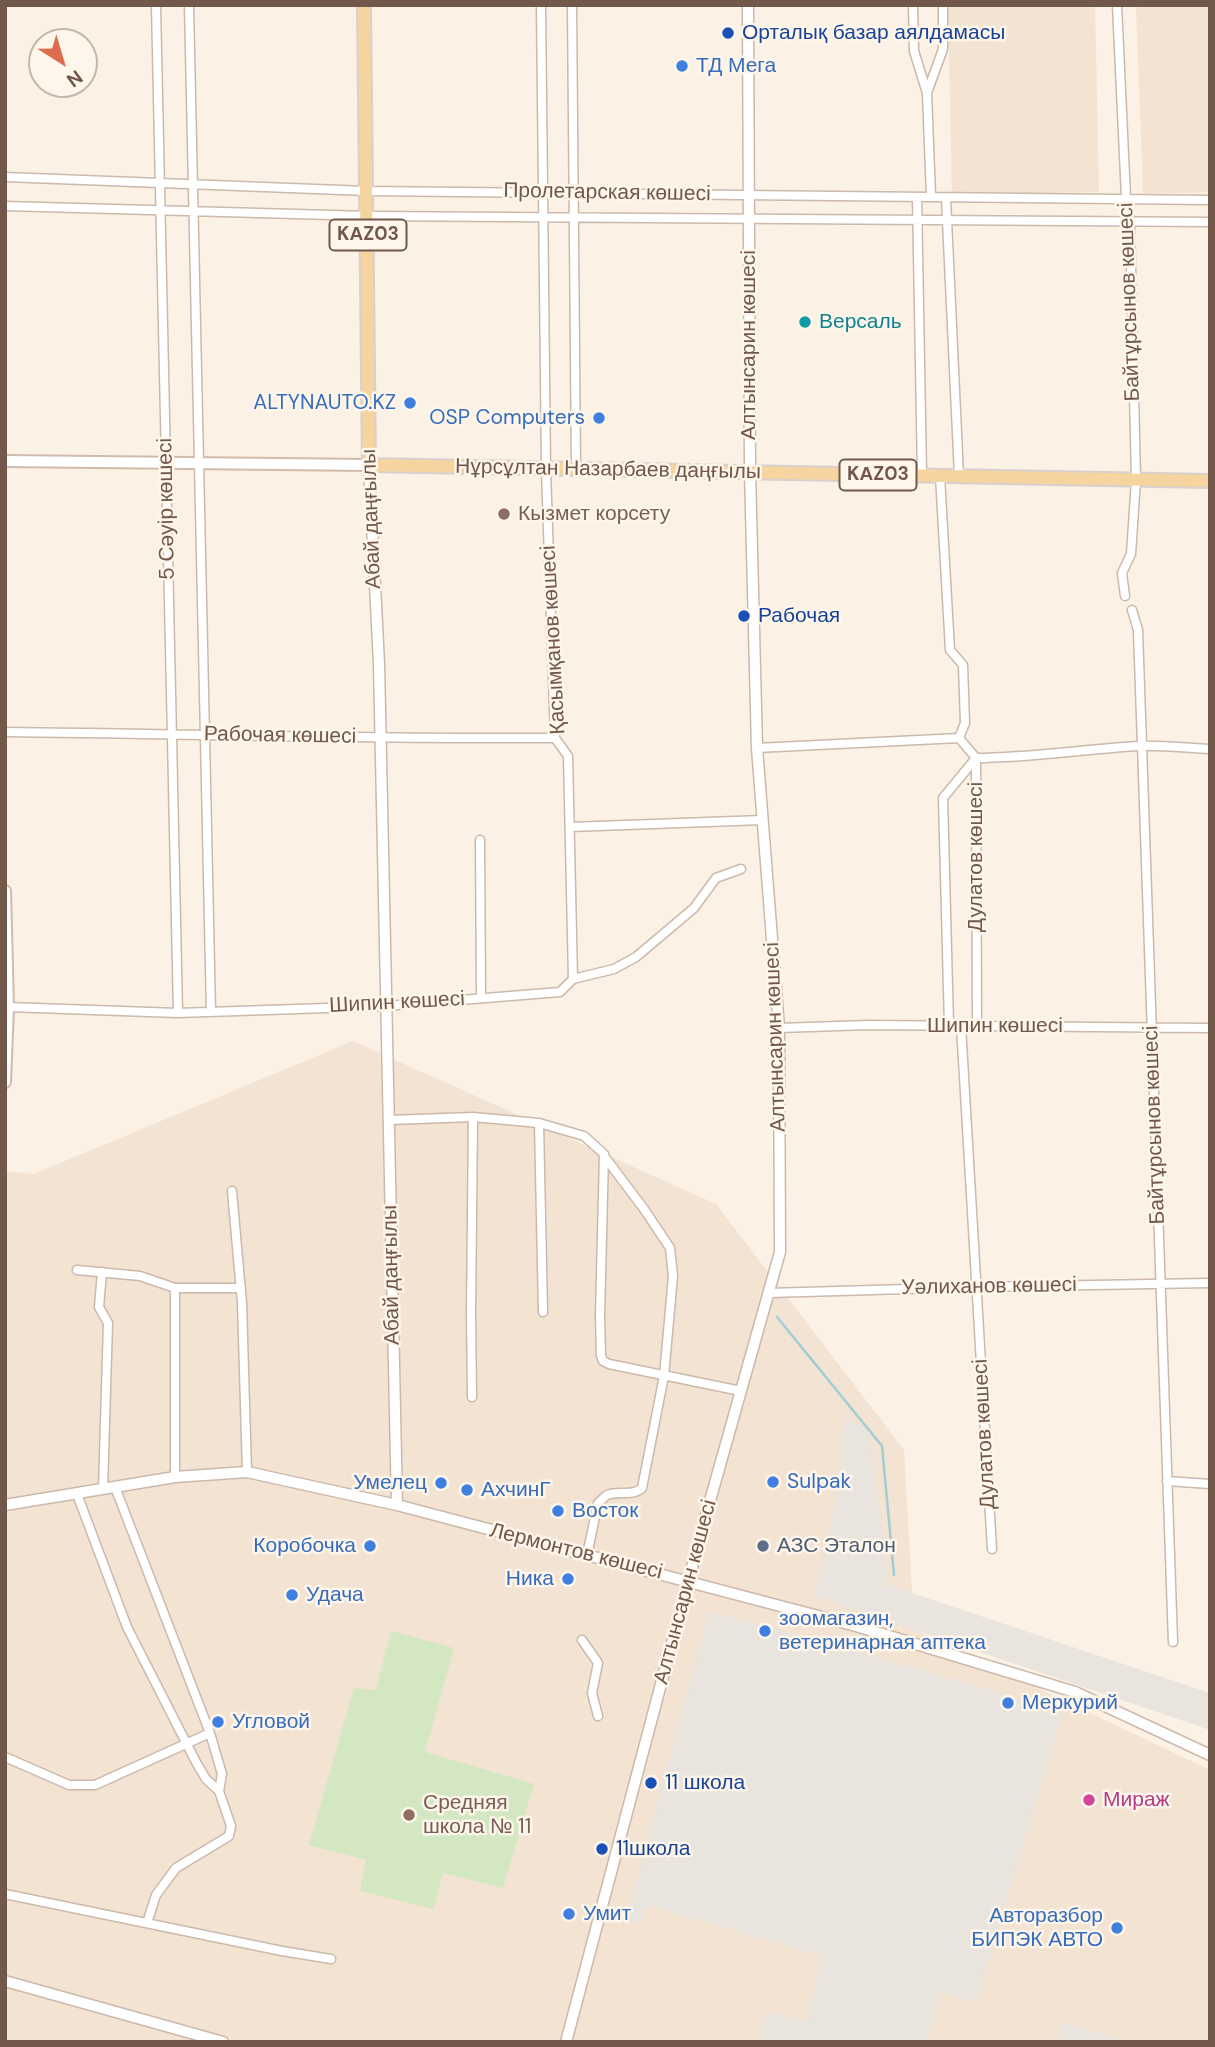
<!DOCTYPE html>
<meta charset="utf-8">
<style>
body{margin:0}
#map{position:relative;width:1215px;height:2047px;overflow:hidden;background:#fbf1e4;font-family:"DM Sans",sans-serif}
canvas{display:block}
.frame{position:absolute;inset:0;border:7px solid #72584b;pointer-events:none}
.north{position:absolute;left:28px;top:28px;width:70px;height:70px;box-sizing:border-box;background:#fef6ea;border:2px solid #c6b7aa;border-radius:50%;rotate:143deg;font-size:19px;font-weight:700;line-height:28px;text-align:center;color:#72584b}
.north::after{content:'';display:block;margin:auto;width:24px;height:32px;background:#de6d50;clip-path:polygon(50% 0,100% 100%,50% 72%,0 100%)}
</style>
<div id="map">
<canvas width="1215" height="2047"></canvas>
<div class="frame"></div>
<div class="north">N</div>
</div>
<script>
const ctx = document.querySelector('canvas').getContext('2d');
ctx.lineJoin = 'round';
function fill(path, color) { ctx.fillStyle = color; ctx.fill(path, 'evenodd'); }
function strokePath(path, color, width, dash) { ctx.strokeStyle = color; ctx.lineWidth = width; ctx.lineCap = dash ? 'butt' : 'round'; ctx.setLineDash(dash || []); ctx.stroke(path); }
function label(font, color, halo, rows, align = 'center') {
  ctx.font = font + ' "DM Sans",sans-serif'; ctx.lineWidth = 5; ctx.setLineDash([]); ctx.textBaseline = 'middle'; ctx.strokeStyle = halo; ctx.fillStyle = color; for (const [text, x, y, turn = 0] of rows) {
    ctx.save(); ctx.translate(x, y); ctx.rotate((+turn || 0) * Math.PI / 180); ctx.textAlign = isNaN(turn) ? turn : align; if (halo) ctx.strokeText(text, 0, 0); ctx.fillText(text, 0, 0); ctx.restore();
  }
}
fill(new Path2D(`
 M948,5h147l4,187 -147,3z
 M1136,5h74v187l-67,2z
 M353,1041l363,163 188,246 10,179 296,141v272h-1205v-871l29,3z`), '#f2e3d3');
fill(new Path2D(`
 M844,1419l25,8 19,158 322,108v37l-395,-134 23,-105z
 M709,1612l54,13 300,86 -87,291 -36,-10 -14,50h-167l7,-30 41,9 15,-65 -175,-51 -6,19 -15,-4z
 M1062,2023l68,19h-73z`), '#eae4de');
fill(new Path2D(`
 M391,1631l63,17 -29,104 109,32 -31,104 -60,-15 -10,36 -73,-18 6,-31 -57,-15 45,-157 22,2z`), '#d3e7c3');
strokePath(new Path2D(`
 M777,1317l105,129 12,129`), '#a1cdd4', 2.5);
const minor = new Path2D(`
 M156,5l22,1008
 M189,5l22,1007
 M541,5l5,464 9,269 13,18 5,223
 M572,5l4,464
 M913,5l1,46 13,42 4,104
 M1117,5l9,193 4,23 6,259 -5,74 -9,19 3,23
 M927,93l16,-44v-44
 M5,177l362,14 843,9
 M917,197l5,278
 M946,198l13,278
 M5,206l363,10 842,6
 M940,476l10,174 13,15 2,58 -6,15
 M1132,610l6,20 35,1012
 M5,732c184,2 367,7 550,6
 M959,738l17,20
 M757,748l202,-10
 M976,758l1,268
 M976,758c54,0 109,-9 163,-12 23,-1 47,2 71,3
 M570,827l193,-7
 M480,840l1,158
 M8,1007l170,6 208,-7 174,-14 13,-13 41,-10 22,-12 58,-49 22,-30 25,-9
 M949,1026l-6,-228 33,-40
 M961,1026l31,523
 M779,1028l89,-3 342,3
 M389,1120l84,-3 66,6 45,13 20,18 -4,162 1,40 2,5 6,3 132,27
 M539,1123l4,189
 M232,1191l10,112 5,169
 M77,1270l63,6 35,12h66
 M102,1272l-3,35 9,16 -5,166
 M769,1293l207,-6 234,-4
 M472,1397l-1,-85 2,-195
 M175,1477v-189
 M1167,1481l43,3
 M115,1487l95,246 12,41 -3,17
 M77,1494l50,133 70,137 9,15 13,12 12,35 -2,10 -53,32 -20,27 -9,28
 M587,1555l11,-52c2,-1 7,-7 9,-8 12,-5 25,2 35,-7l22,-112 9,-100 -3,-28 -26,-39 -40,-53
 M582,1640l16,23 -6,30 6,23
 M5,1757l64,28h26l115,-52
 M5,1894l277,57 49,8`);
const tertiary = new Path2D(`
 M369,465l10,199 18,841
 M5,1505l170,-28 72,-5 150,33 459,121 219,66 135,63
 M5,1981l218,61
 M566,2042l138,-520 76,-270 -1,-224 -22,-280 -7,-276 -2,-467`);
const secondary = new Path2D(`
 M5,461l364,4
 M5,891l3,116 -3,75`);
const primary = new Path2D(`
 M364,5l5,460 841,16`);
strokePath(minor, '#ccb9ab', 11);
strokePath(tertiary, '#ccb9ab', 13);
strokePath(secondary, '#d0bbac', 14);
strokePath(primary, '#d8d0cd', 16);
strokePath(minor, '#fff', 8);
strokePath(tertiary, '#fff', 10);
strokePath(secondary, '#fff', 10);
strokePath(primary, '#f6d4a0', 12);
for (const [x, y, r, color] of [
 [728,33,7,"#1a4fb4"],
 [682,66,7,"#3f7fe0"],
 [805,322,7,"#0f9aa8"],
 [410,403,7,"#3f7fe0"],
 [599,418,7,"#3f7fe0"],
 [504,514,7,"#8d6e63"],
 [744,616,7,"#1a4fb4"],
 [773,1482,7,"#3f7fe0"],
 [441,1483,7,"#3f7fe0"],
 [467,1490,7,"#3f7fe0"],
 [558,1511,7,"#3f7fe0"],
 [370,1546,7,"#3f7fe0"],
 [763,1546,7,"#5c6f8a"],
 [568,1579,7,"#3f7fe0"],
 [292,1595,7,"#3f7fe0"],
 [765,1631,7,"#3f7fe0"],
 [1008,1703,7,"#3f7fe0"],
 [218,1722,7,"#3f7fe0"],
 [651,1783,7,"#1a4fb4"],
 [1089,1800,7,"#d1479c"],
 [409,1815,7,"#8d6e63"],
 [602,1849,7,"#1a4fb4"],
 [569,1914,7,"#3f7fe0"],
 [1117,1928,7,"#3f7fe0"]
]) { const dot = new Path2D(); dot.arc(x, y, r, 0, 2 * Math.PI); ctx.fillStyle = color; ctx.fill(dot); strokePath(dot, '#fef6ea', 2.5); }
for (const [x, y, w] of [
 [368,235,77],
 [878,475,77]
]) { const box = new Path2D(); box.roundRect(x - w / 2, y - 15.5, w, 31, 5); ctx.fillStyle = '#fef6ea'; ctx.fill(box); strokePath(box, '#72584b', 2); }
label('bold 19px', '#72584b', null, [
 ["KАZ03",368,235],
 ["KАZ03",878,475]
]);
label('21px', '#164399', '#fef6ea', [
 ["Орталық базар аялдамасы",742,33],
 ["Рабочая",758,616],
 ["11 школа",665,1783],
 ["11школа",616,1849]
], 'left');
label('21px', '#366cbe', '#fef6ea', [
 ["ТД Мега",696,66],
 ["ALTYNAUTO.KZ",396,403,"right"],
 ["OSP Computers",585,418,"right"],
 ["Sulpak",787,1482],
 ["Умелец",427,1483,"right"],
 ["АхчинГ",481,1490],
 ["Восток",572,1511],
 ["Коробочка",356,1546,"right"],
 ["Ника",554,1579,"right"],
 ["Удача",306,1595],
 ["зоомагазин,",779,1619],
 ["ветеринарная аптека",779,1643],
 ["Меркурий",1022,1703],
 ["Угловой",232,1722],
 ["Умит",583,1914],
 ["Авторазбор",1103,1916,"right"],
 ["БИПЭК АВТО",1103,1940,"right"]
], 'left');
label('21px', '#72584b', '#fef6ea', [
 ["Пролетарская көшесі",607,193,1],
 ["Байтұрсынов көшесі",1130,302,-92],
 ["Алтынсарин көшесі",749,345,-90],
 ["Нұрсұлтан Назарбаев даңғылы",608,470,1],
 ["5 Сәуір көшесі",167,509,-91],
 ["Абай даңғылы",372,519,-92],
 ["Қасымқанов көшесі",554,640,-93],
 ["Рабочая көшесі",280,736,1],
 ["Дулатов көшесі",976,857,-90],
 ["Шипин көшесі",397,1003,-3],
 ["Шипин көшесі",995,1026],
 ["Алтынсарин көшесі",776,1037,-92],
 ["Байтұрсынов көшесі",1155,1125,-92],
 ["Абай даңғылы",392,1275,-91],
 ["Уәлиханов көшесі",989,1287,-1],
 ["Дулатов көшесі",985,1434,-93],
 ["Лермонтов көшесі",576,1552,14],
 ["Алтынсарин көшесі",686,1592,-75]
]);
label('21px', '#0d838f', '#fef6ea', [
 ["Версаль",819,322]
], 'left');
label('21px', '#785e54', '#fef6ea', [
 ["Кызмет корсету",518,514],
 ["Средняя",423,1803],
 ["школа № 11",423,1827]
], 'left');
label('21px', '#4e5e75', '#fef6ea', [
 ["АЗС Эталон",777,1546]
], 'left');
label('21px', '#b23c85', '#fef6ea', [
 ["Мираж",1103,1800]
], 'left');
</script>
